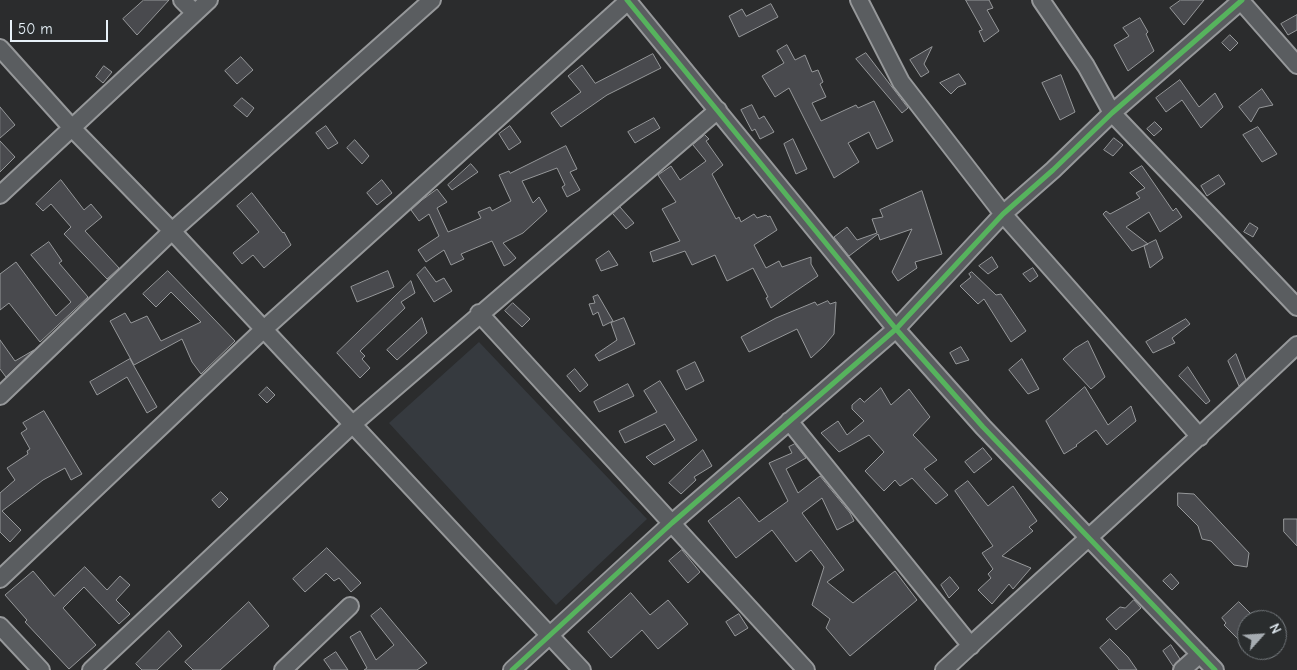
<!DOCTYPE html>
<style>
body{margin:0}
#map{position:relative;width:1297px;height:670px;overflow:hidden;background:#2b2c2d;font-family:"Comic Neue",sans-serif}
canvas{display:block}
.north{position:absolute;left:1237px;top:610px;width:50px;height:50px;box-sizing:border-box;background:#2a2d2e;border:1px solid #767b7f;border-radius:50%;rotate:64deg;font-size:14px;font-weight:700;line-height:20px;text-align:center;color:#e8f1f8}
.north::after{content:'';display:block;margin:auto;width:18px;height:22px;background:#a6acb1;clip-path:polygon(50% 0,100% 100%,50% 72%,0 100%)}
.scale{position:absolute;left:10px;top:20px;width:98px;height:22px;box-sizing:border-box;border:2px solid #e8f1f8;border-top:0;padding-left:6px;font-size:15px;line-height:18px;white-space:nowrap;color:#e8f1f8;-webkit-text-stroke:4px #2a2d2e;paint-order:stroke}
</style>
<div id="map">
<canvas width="1297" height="670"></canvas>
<div class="north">N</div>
<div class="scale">50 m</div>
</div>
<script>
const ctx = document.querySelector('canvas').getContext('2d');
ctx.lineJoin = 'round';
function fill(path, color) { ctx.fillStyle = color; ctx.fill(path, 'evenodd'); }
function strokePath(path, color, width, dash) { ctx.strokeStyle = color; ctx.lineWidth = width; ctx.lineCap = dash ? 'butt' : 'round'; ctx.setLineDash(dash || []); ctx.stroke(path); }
fill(new Path2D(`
 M479,342l168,177 -91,86 -167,-182z`), '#363a3f');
const building = new Path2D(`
 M144,0h25l-32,35 -14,-16z
 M966,0h23l4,8 -6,2 12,21 -15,11 -5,-11 3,-1z
 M1181,0h23l-20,25 -14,-17z
 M771,4l7,13 -39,20 -10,-21 13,-7 4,7z
 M1297,15v15l-9,5 -7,-11z
 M1140,18l8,14 -2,2 8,17 -26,20 -14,-26 15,-9 -6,-8z
 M1230,35l8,8 -8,8 -8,-8z
 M787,45l8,15 10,-5 7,17 6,-2 5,12 -3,2 6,13 -14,6 9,18 35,-16 2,3 16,-7 19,40 -16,8 -8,-17 -21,11 11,19 -25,16 -45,-90 -14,9 -13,-21 22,-13 -7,-12z
 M932,47l-8,17 5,8 -8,5 -11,-17z
 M866,53l42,55 -6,5 -46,-54z
 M653,54l8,14 -54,27 -46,32 -10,-14 30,-21 -13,-16 14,-11 13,18z
 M241,57l12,13 -16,14 -12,-13z
 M104,66l8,6 -9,11 -7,-6z
 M959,74l7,10 -8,3 -7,7 -11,-11z
 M1061,75l14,37 -15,8 -18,-37z
 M1180,80l19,27 16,-14 8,14 -22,21 -19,-28 -16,12 -10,-14z
 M1262,89l11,16 -14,3 -8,14 -12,-15z
 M242,98l12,10 -7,9 -13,-11z
 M752,105l7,14 5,-3 10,16 -14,7 -5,-10 -3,2 -11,-21z
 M0,107l15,18 -15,13z
 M654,118l6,10 -25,15 -7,-11z
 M1155,122l7,7 -8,7 -7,-7z
 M326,126l12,17 -10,6 -12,-16z
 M510,126l11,16 -12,8 -10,-16z
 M1258,127l19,27 -15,8 -19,-27z
 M705,135l4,4 -3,2 17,24 -11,9 24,45 3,-2 2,5 13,-8 3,4 9,-3 2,2 2,-1 7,14 -23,15 12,23 13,-7 3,6 29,-10v7l7,12 -47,32 -5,-10 2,-1 -15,-29 -26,13 -12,-26 -23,10 -7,-14 -32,11 -3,-10 30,-11 -18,-32 14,-7 -18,-27 13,-9 9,14 26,-19 -13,-16z
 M1114,138l9,7 -10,11 -9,-6z
 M793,139l14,30 -11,5 -12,-30z
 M355,140l14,16 -7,8 -15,-16z
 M0,141l15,16 -15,15z
 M566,146l11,23 -7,3 10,18 -13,7 -5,-10 3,-2 -8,-17 -35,13 11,22 6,-6 8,14 -24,22 -20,10 13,15 -6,5 -6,3 -12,-25 -31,13 3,5 -13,6 -7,-15 -18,12 -8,-12 21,-14 -10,-22 -10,7 -8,-11 11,-10 15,-11 10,13 -10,6 11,24 33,-14 -3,-6 12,-5 2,4 19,-10 -12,-26 10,-4 1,2z
 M471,164l7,8 -26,18 -4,-5z
 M1142,166l31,45 3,-3 6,9 -22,15 -11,-20 -23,15 22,17 -16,7 -29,-37 3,-3 4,3 30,-16 -4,-5 9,-5 -15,-15z
 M1219,175l6,9 -18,12 -6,-10z
 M61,180l23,30 7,-6 11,13 -17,14 34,37 -12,11 -43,-45 7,-7 -20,-23 -8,7 -7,-7z
 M382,180l10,13 -15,12 -10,-12z
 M922,191l20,63 -27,8 2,6 -19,13 -6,-9 20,-43 -32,11 -2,-6 -29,22 -15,-19 13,-10 10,13 20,-7 -5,-14 11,-2 -3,-7z
 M252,193l31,40 1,-1 7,13 -27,23 -11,-13 -11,9 -9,-11 26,-21 -22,-26z
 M620,207l14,16 -8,6 -13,-15z
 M1250,223l8,5 -5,9 -9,-5z
 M1156,240l7,18 -13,10 -6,-22z
 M49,242l13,19 -3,2 29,34 -48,45 -31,-39 -9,7v-36l16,-12 40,54 15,-14 -40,-47z
 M609,251l9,14 -17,6 -5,-11z
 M992,257l6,10 -10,7 -9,-8z
 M425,267l11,15 8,-4 8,13 -18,11 -17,-27z
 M1033,268l5,8 -8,6 -7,-8z
 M168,271l67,70 -34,33 -9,-12 -10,-23 -48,26 -24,-44 15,-8 6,10 16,-7 14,25 40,-19 -30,-30 -15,15 -13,-13z
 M388,271l6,16 -37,15 -6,-15z
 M972,272l24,23 5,-1 25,37 -15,11 -27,-43 -6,5 -18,-18 11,-9 -2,-3z
 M411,281l4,12 -14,9 4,6 -45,43 5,5 -3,3 8,9 -10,10 -23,-25z
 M598,295l15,26 -10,5 -5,-14 -5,3 -4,-11 6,-1 -2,-6z
 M828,301l2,3 6,-2 -2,32 -10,12 -13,12 -14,-29 -48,23 -8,-15 35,-19 39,-16 2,3z
 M513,303l17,16 -8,8 -17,-16z
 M422,318l5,15 -30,27 -10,-10z
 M624,318l11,26 -36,17 -4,-6 22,-15 -6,-17z
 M1186,319l4,5 -18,14 3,5 -22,10 -7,-11z
 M0,340l15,21 19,-11 -28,27 -6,-8z
 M1088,341l17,36 -14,12 -28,-30 11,-10z
 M961,347l8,13 -13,4 -6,-11z
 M1236,354l10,26 -7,6 -11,-25z
 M130,359l27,48 -10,6 -20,-36 -30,18 -7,-13z
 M1022,359l17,30 -11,5 -19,-24z
 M695,362l9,19 -18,9 -9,-19z
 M1188,367l22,34 -4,3 -27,-28z
 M575,369l13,16 -8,7 -13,-16z
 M660,381l37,59 -43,25 -8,-8 29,-17 -10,-16 -40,19 -6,-12 38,-19 -13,-21z
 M628,384l6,12 -35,16 -5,-10z
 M267,387l8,8 -8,8 -8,-8z
 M1085,387l23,38 23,-19 5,15 -29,24 -11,-15 -20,15 1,1 -13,8 -18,-33z
 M881,388l10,17 18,-16 21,28 -17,18 24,25 -13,9 24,26 -12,9 -24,-26 -12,8 -5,-6 -11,11 -19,-20 19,-19 -15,-17 -30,17 -18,-19 17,-12 9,14 17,-14 -12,-12v-4l8,-7 4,4z
 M44,411l38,63 -11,6 -6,-12 -22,12 -41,31 19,19 -11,12 -10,-10v-39l15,-13 -8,-12 21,-14 -1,-3 3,-2 -9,-16 6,-4 -4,-6z
 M795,444l11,14 -20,11 12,24 22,-17 30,37 4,8 -17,9 -15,-32 -20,15 42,57 -17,12 26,21 42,-32 22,29 -67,56 -24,-28 4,-9 -18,-14 12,-38 -13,-17 -15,12 -24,-32 -36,28 -28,-37 31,-24 20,25 29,-21 -19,-38 23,-10 -3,-6z
 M983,448l9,11 -18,14 -9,-11z
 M703,450l9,16 -18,11 2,3 -15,14 -12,-11z
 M968,481l20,25 25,-20 24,35 -8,6 4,4 -31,25 29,12 -18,21 -4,-5 -17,20 -14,-14 13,-12 -3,-4 5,-5 -11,-16 11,-7 -38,-55z
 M221,492l7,7 -9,9 -7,-8z
 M1178,493l16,1 55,59 -2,14 -13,-2 -23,-24 -9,-2 -4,-13 -20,-20z
 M1284,519h13v27l-13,-14z
 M327,548l34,35 -10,9 -12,-14 -5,3 -8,-8 -21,19 -12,-13z
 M682,550l18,22 -12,11 -19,-22z
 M85,567l22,23 13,-14 10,9 -14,15 14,14 -11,10 -35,-37 -21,21 33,37 -27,24 -44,-47 2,-2 -22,-25 28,-24 21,25z
 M1171,574l8,9 -7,7 -9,-9z
 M950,577l9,11 -10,10 -8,-13z
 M631,593l19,22 18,-15 20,24 -30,25 -16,-19 -31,28 -23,-26z
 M1134,600l7,8 -25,22 -10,-11 14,-12 5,1z
 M249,602l20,24 -49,44h-27l-8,-8z
 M1239,602l18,18h-10v17l-6,5 -17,-17 2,-2 -4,-5z
 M381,608l46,55 -10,7h-53l3,-2 -17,-31 10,-6 16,29 18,-15 -23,-29z
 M739,614l9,14 -13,8 -9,-14z
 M169,631l13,15 -25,24h-15l-6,-6z
 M1110,639l18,18 9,13h-18l-19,-22z
 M1171,645l9,14 -7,7 -10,-15z
 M336,652l12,18h-17l-7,-10z`);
fill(building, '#494a4e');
strokePath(building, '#96989a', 1);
const minor = new Path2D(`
 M182,0l13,13
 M627,0l269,329 87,98 232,243
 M859,0l42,82 102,132 197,223
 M1041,0l45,66 26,47 185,194
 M1240,0l57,65
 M0,48l72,80 100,103 410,439
 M0,195l209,-195
 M479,313l327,357
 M0,396l172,-165 260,-231
 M789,421l182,225
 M0,579l263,-249 365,-329
 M0,626l41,44
 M91,670l262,-246 365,-314
 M283,670l67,-64
 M512,670l160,-147 224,-194 107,-115 50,-44 59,-57 130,-113
 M944,670c118,-109 237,-215 353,-325
 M1182,670l18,-16`);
strokePath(minor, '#96989a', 20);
strokePath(minor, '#5a5d60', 16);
strokePath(new Path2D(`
 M627,0l269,329 87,98 232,243
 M512,670l160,-147 224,-194 107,-115 50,-44 59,-57 130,-113`), '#56b35d', 5);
</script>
